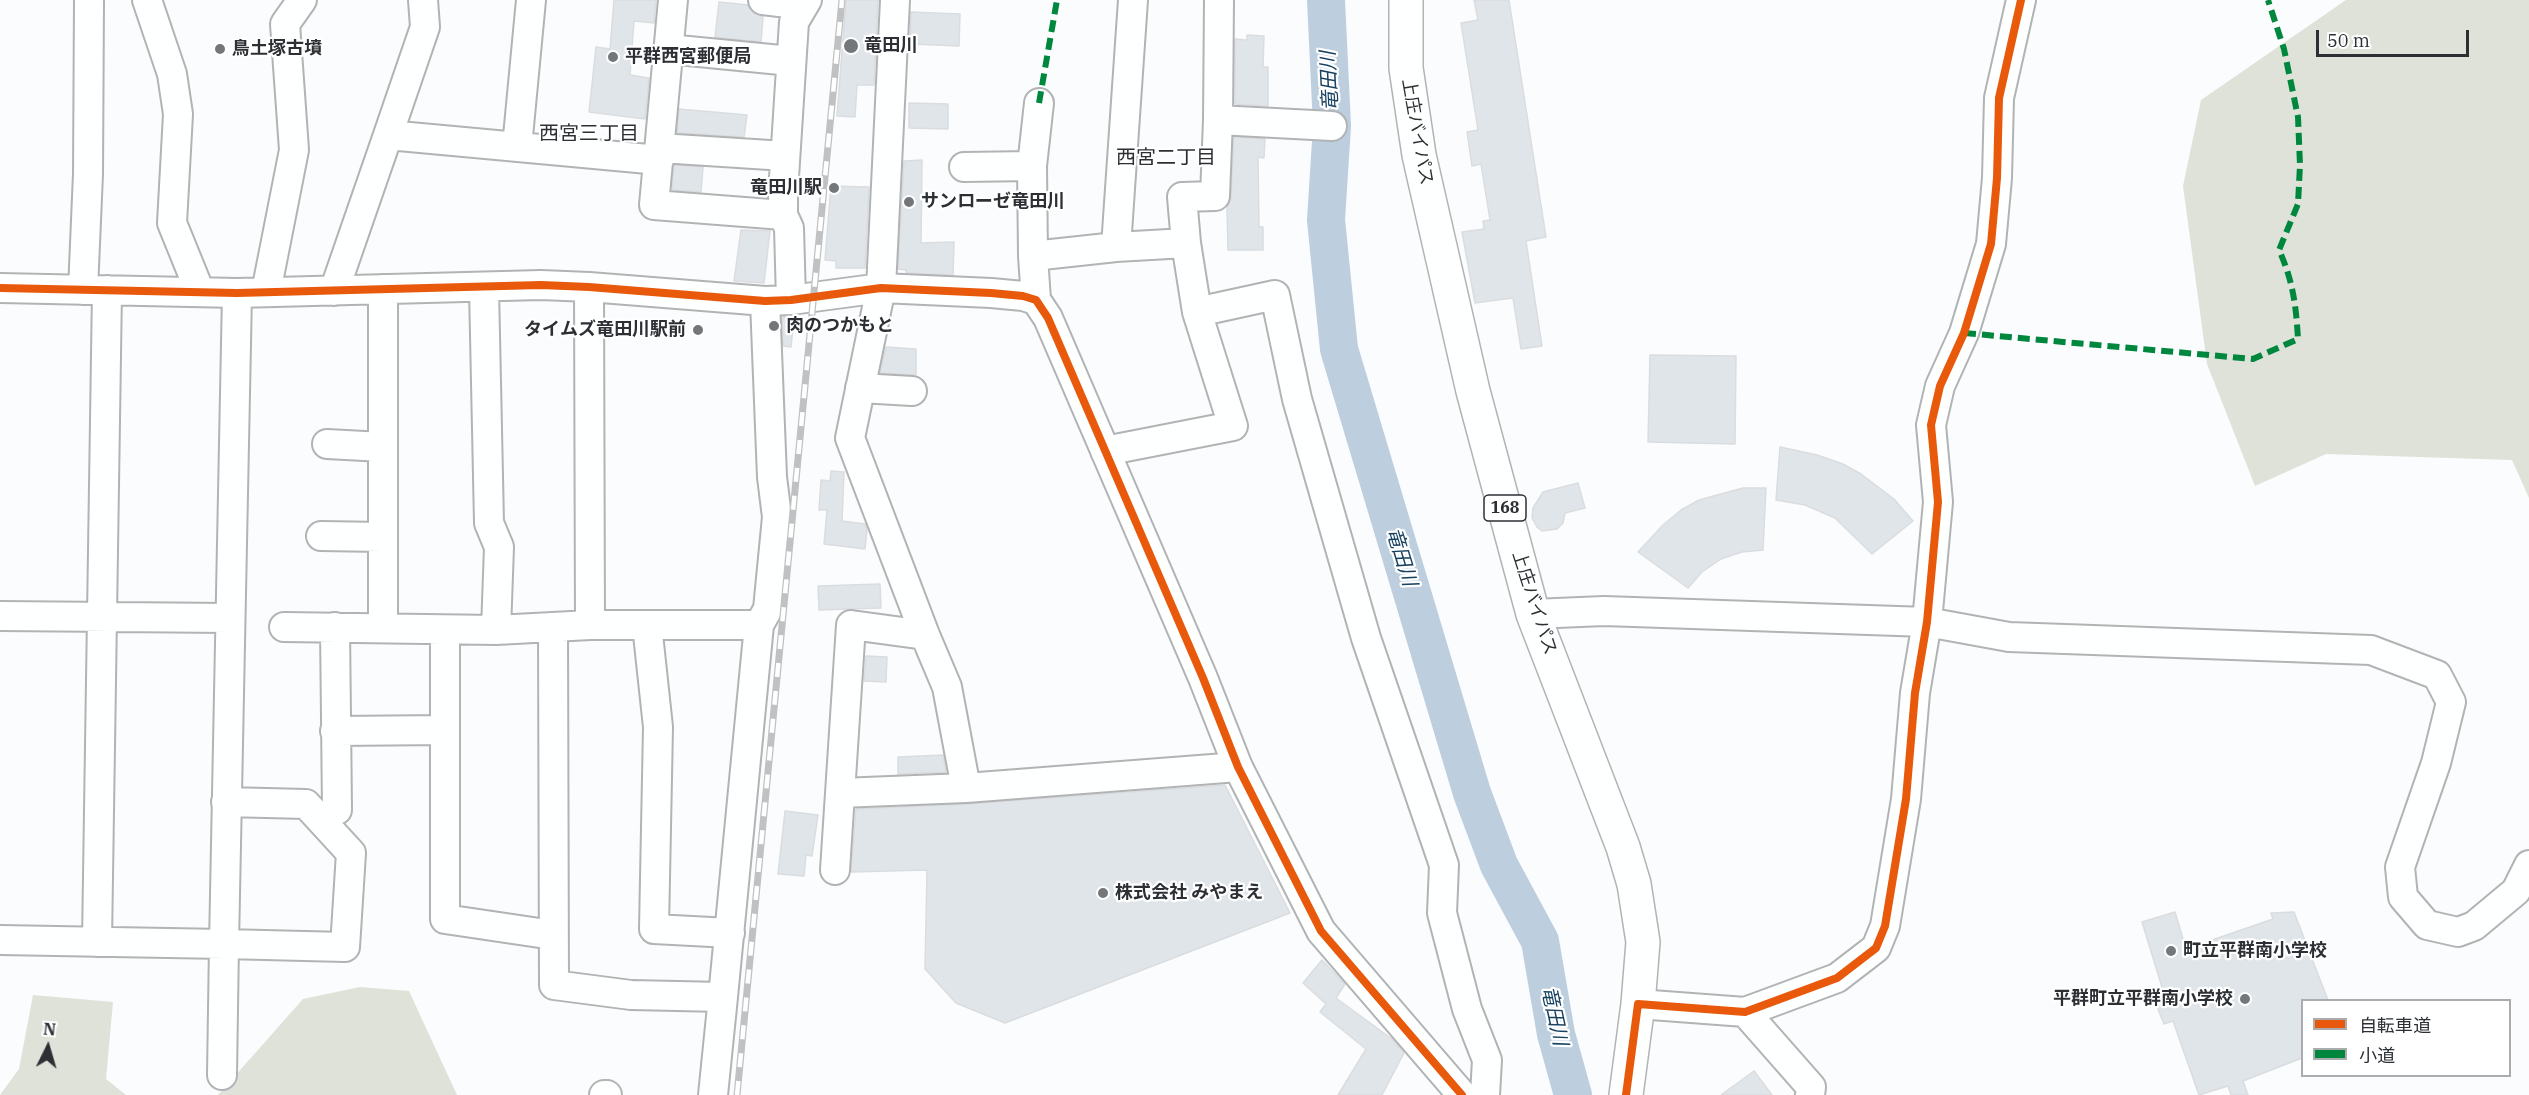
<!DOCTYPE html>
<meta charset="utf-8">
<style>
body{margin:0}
#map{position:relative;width:2529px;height:1095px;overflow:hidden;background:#fbfcfd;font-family:"IBM Plex Serif","Noto Sans JP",serif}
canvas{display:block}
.legend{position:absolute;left:2301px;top:999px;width:210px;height:78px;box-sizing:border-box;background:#fff;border:2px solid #abacae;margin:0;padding:8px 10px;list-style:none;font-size:18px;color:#2c3034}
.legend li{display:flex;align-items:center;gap:12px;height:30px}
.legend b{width:30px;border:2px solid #abacae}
.north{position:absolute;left:18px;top:1017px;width:60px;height:60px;-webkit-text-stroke:4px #fff;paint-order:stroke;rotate:5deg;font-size:16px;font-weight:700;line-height:24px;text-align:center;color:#2c3034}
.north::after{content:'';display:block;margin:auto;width:21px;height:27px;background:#2c3034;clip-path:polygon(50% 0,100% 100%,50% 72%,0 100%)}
.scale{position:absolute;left:2316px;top:30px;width:153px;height:27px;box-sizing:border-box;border:3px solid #2c3034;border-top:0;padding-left:8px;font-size:18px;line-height:21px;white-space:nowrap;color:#2c3034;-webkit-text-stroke:4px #fff;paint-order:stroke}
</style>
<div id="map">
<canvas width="2529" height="1095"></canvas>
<ul class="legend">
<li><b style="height:8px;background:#e8590c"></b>自転車道</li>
<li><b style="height:8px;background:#00873e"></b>小道</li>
</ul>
<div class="north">N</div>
<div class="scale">50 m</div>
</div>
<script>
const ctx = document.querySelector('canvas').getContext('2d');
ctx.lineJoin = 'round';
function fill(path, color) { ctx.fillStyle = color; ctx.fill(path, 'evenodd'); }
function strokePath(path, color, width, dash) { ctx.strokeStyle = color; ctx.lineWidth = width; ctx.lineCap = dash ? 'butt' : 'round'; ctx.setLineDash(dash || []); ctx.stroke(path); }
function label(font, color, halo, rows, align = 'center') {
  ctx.font = font + ' "IBM Plex Serif","Noto Sans JP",serif'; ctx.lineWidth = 4.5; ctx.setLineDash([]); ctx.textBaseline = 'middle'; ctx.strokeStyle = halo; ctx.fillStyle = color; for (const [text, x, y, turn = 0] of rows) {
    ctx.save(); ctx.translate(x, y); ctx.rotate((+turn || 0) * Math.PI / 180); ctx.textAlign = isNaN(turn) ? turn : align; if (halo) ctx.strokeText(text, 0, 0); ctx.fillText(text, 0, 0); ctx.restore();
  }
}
fill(new Path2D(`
 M2346,0h183v498l-17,-38 -186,-6 -71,32 -48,-122 -24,-178 18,-86z
 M360,987l49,4 48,104h-239l85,-96z
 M33,995l80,7 -7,77 20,16h-126l19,-26z`), '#dee2d8');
strokePath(new Path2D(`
 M1326,0l6,126 -6,94 13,129 133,444 27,72 41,76 16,93 17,61`), '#bdcede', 38);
const building = new Path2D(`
 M614,0h42l-2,23 -20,-2 -4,54 19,3 -4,41 -56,-7 7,-65 14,2z
 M846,0h32l-4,85h-17l-2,32 -18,-1z
 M1474,0h35l37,237 -20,4 16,105 -21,3 -8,-51 -38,5 -13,-71 22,-3 -1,-8 7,-1 -9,-56 -9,2 -5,-34 11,-2 -17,-107 17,-3z
 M719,2l29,3 5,8 10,4 -2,25 -46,-5z
 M911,12l49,2 -1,32 -49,-2z
 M1247,35l17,1 -1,31h5v39l-33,-2v-65l12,1z
 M909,103l39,1v25l-39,-1z
 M679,109l68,6 -3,22 -67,-4z
 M1234,137l31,2 -1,19 -6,-1 1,70h4v23h-35l-1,-43 4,-10z
 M922,160l-1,83 33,-1 -1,33 -47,-2v-3l-8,-1 6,-108z
 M674,165l29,2 -2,25 -29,-2z
 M831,186l38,1 -4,81h-29v-7l-11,-1z
 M741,230l29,1 -6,52 -30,-2z
 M794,316l-3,31 -8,-1 -1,-29z
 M886,347l30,2v26l-36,-2z
 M1650,355l86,1 -1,88 -87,-2z
 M1780,447l37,8 26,9 18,10 33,25 19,22 -41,33 -37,-36 -30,-13 -29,-5z
 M831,471l13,1 -2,49 23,3 2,5 -2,20 -41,-5 3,-34h-8l2,-30 9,1z
 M1578,483l7,25 -20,5 -2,10 -6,6 -15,2 -5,-4 -5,-9 1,-10 10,-16z
 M1743,488h23l-3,62 -21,2 -21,7 -19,13 -14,16 -50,-36 25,-27 18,-15 18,-10z
 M880,584l1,24 -62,2 -1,-24z
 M866,656l21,1 -1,25 -22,-1z
 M943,755l3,17 -48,2v-17z
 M1225,785l65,128 -285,110 -49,-20 -31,-34 2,-99 -76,2 5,-63 111,-5z
 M785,811l33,4 -6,41 -6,-1 -2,21 -26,-2z
 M2175,912l11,37 87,-30 -2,-6 23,-1 34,88h-26v58l-59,23 5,14h-17l-3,-9 -29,9 -26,-74 -9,3 -9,-22 10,-5 -23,-75z
 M1322,960l23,24 -9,14 56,41 12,14 -22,42h-44l28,-46 -46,-37 6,-8 -23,-21z
 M1754,1071l18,24h-51z`);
fill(building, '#e0e5ea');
strokePath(building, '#dadddf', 1.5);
const minor = new Path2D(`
 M147,0l25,74 6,40 -6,109 28,69
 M673,0l-19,205 129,10
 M763,0l41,5
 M895,0l-14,288 -31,150 75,197 22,52 19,101
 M668,49l123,12
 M1218,120l114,6
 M388,135l37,-108 -2,-27
 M517,147l14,-147
 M660,148l125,8
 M964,167l68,-1
 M1116,247l17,-247
 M1033,256l-1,-90 7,-63
 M589,287l1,338
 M0,288l237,5 304,-8 48,2 176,14 26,-1 90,-12 110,5 32,3 13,4 12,18 155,360 35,89 83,164 141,164
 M484,288l5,235 10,24 -3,83
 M383,289v339
 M83,290l5,-116 1,-174
 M334,291l54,-156 271,25
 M266,292l28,-142 -9,-126 17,-24
 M791,300l-2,-72 -6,-13v-22l11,-171 13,-22
 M1036,300l-3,-44 83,-9 70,-4 -4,-46 33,-1 3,-76 1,-120
 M1197,312l78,-17 22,104 69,239 78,227 -2,48 25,96 20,51 -2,35
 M860,388l52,3
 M327,444l56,3
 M1105,451l128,-25 -36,-114 -11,-69
 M321,536l62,1
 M1533,614l71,-3 323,11 82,15 362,13 66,25 14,27 -15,61 -36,104 3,30 24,28 31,7 16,-6 42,-35 13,-26
 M0,616l229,2
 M647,625l11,102 -4,202 76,4
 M284,627l212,3 94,-5h169
 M335,627l2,183
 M553,627l1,358 77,10 92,2 36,-372 9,-16 9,-92 -5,-40 -7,-176
 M445,630v289l108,16
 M335,731l109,-1
 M840,793l126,-5 272,-21
 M835,870l16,-245 74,10
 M0,940l224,4 13,-651
 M97,942l10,-652
 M1638,1004l107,8 92,-34 39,-30 9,-22 21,-127 9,-106 12,-71 11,-120 -7,-77 9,-39 24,-53 27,-89 6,-66 2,-80 22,-98
 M1745,1012l66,75 -1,8
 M222,1075l2,-131 121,3 6,-94 -45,-49 -80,-2
 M604,1095h3
 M713,1095l10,-98`);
const highway = new Path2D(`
 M1406,0v68l13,87 54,236 60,223 90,233 11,37 9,58 -5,62 -12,91`);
strokePath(minor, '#b1b3b5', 32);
strokePath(highway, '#b1b3b5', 36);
strokePath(minor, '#feffff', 28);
strokePath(highway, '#feffff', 33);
const rail = new Path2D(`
 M737,1095l105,-1095`);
strokePath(rail, '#c0c1c2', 7);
strokePath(rail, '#fff', 4.5, [14]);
strokePath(new Path2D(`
 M1039,103l18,-103
 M1964,333l289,26 45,-20c-2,-34 -5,-58 -19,-89l19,-46 2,-39 -2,-48 -14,-68 -16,-49`), '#00873e', 6, [12, 6]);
strokePath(new Path2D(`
 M0,288l237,5 304,-8 48,2 176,14 26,-1 90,-12 110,5 32,3 13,4 12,18 155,360 35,89 83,164 141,164
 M1626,1095l12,-91 107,8 92,-34 39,-30 9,-22 21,-127 9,-106 12,-71 11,-120 -7,-77 9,-39 24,-53 27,-89 6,-66 2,-80 22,-98`), '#e8590c', 8);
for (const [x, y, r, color] of [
 [851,46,8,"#74777a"],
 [220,49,6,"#74777a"],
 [613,57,6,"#74777a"],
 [834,188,6,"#74777a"],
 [909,202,6,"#74777a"],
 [774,326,6,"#74777a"],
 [698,330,6,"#74777a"],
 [1103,893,6,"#74777a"],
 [2171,951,6,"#74777a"],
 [2245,999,6,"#74777a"]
]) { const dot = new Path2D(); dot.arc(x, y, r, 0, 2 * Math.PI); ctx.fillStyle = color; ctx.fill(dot); strokePath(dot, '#fff', 2); }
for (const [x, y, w] of [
 [1505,508,42]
]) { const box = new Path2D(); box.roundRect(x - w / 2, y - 13, w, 26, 4.5); ctx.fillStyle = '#fff'; ctx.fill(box); strokePath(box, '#2c3034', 1.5); }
label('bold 16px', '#2c3034', null, [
 ["168",1505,508]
]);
label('bold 18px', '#2c3034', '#fff', [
 ["竜田川",864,46],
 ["鳥土塚古墳",232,49],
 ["平群西宮郵便局",625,57],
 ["竜田川駅",822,188,"right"],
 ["サンローゼ竜田川",921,202],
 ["肉のつかもと",786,326],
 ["タイムズ竜田川駅前",686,330,"right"],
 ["株式会社 みやまえ",1115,893],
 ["町立平群南小学校",2183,951],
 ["平群町立平群南小学校",2233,999,"right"]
], 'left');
label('18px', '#2c3034', '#fff', [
 ["上庄バイパス",1417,132,80],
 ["上庄バイパス",1534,603,72]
]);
label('italic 20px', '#174261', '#fff', [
 ["竜田川",1330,81,-93],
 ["竜田川",1401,557,73],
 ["竜田川",1554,1016,78]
]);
label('20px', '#2c3034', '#fff', [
 ["西宮三丁目",589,134],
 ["西宮二丁目",1166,158]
]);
</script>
